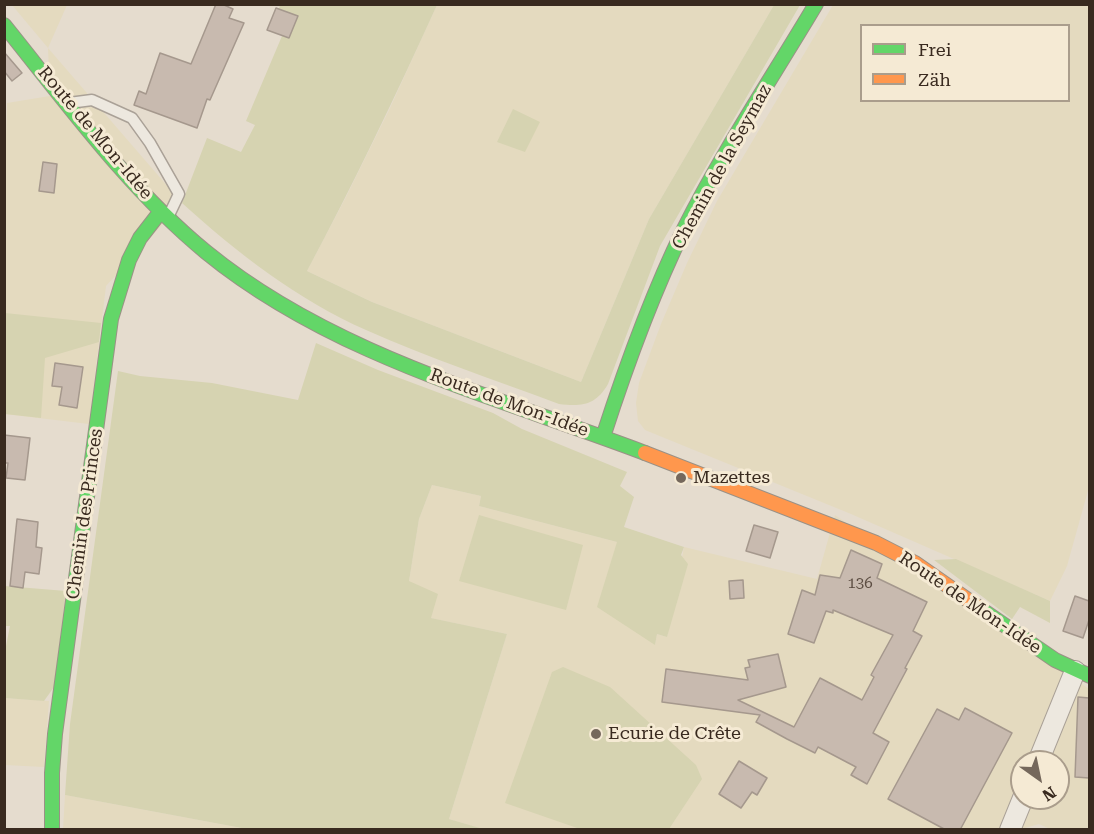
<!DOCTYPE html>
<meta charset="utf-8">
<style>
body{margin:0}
#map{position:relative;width:1094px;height:834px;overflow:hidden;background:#e5dcce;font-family:"Roboto Serif",serif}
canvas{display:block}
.frame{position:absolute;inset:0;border:6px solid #392a1f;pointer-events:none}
.legend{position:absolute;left:860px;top:24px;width:210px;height:78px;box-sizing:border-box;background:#f5ead4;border:2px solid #aa9d8c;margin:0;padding:8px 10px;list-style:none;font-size:18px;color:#392a1f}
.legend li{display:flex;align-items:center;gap:12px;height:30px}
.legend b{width:30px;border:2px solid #aa9d8c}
.north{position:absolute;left:1010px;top:750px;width:60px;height:60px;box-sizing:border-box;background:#f5ead4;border:2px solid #aa9d8c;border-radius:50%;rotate:147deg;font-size:16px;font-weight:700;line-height:24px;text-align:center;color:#392a1f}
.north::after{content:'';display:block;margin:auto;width:21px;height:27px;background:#75685c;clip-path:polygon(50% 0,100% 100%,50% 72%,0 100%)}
</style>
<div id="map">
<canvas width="1094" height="834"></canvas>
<div class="frame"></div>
<ul class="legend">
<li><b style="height:8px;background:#63d668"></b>Frei</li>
<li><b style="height:8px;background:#ff974d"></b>Zäh</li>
</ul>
<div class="north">N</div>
</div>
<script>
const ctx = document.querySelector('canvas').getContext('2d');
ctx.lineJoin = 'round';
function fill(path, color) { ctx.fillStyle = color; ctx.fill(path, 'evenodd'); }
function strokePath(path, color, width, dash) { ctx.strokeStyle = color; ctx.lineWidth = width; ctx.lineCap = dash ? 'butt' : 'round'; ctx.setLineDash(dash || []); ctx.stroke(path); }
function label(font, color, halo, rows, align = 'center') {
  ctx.font = font + ' "Roboto Serif",serif'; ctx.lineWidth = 6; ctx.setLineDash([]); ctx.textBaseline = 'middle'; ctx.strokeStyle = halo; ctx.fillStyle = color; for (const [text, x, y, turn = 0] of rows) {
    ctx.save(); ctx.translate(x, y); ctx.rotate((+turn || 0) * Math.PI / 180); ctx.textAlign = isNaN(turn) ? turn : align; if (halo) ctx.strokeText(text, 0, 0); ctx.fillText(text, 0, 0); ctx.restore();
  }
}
fill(new Path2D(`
 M12,5h55l-19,43 134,155 -76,83 -17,138 -84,-10 -1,-277h2l1,-34 43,-7 -2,-48z
 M437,5h337l-125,214 -68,163 -209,-80 -65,-31 39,-74 44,-89z
 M833,5h256v482l-22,79 -17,35 -199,-87 -206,-84 -7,-9 -2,-18 3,-20 22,-59 26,-61 30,-62zM862,26h206v74h-206z
 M432,485l49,11 -2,10 138,36 38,103 2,-11 10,3 17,-90 133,32 18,-64 254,174v140h-39l-11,-5 -21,6h-535l-34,-11 58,-185 -77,-16 -21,-37 10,-62zM1022,762h36v36h-36z
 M4,698l45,3 -5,66 -39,-2z
 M65,795l182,34 -184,1z`), '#e4dabf');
fill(new Path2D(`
 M280,5h157c-41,90 -83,178 -130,266l65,31 209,80 68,-163 125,-214h26l-140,241 -52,138c-12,21 -26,23 -49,20 -64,-24 -130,-46 -193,-74 -68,-30 -129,-77 -184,-127l25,-65 34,14 14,-27 -9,-4 36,-85 7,2 8,-21 -18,-8z
 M513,109l27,13 -15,30 -28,-10z
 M5,313l96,10 -2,19 -54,16 -4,60 -36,-4z
 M316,343l62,27 115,43 29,16 105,43 -7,14 14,11 -10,30 60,20 -3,8 7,9 -21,73 -10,-3 -2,11 -58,-38 20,-65 -138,-36 2,-10 -49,-11 -13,34 -10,62 29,13 -7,24 76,16 -58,185 34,10h-236l-182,-34 5,-71 48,-353 22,5 72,7 86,17z
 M479,515l104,30 -17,65 -107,-29z
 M956,559l94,42v22l-30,-16 -8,12 -78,-59z
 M5,586l61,5 -12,96 -10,14 -39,-3v-47l5,-25h-5z
 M563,667l47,20 86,78 6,14 -33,50h-89l-75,-26 47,-131z`), '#d6d3b1');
const building = new Path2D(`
 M216,4h6l11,5 -4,9 15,5 -34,77 -3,-1 -10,29 -63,-23 5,-14 7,3 14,-41 31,11z
 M276,8l22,8 -9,22 -22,-8z
 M4,52l18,21 -10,8 -8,-10z
 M43,162l14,2 -3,29 -15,-2z
 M55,363l28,4 -6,41 -18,-3 3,-18 -10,-1z
 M4,435l26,3 -5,42 -19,-2 2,-15h-4z
 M17,519l21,3 -2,25 6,1 -3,26 -14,-2 -2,16 -13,-2z
 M754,525l24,7 -8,26 -24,-7z
 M851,550l31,14 -5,14 50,24 -14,29 9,5 -17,32 2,1 -34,64 16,9 -22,42 -16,-9 5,-8 -38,-20 -3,6 -28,-14 -31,-17 4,-7 -98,-13 4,-33 82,11 -3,-12 5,-1 -2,-7 30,-6 8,33 -48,13 56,27 26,-49 42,22 12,-23 -3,-2 22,-40 -60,-25v3l-7,-2 -12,32 -26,-9 14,-44 13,5 5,-20 20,3z
 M743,580l1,18 -14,1 -1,-18z
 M1075,596l14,5v19l-6,18 -20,-7z
 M1078,697l11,1v80l-14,-1z
 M965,708l47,25 -52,97h-14l-58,-31 49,-90 22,11z
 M739,761l28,17 -10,17 -5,-3 -11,16 -22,-14z`);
fill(building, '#c8baaf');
strokePath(building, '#a5988d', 1.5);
const lane = new Path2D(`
 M69,103l23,-3 40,18 18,25 29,51 -10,21`);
const street = new Path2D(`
 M1038,762l37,-91
 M1010,830l13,-32`);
const fast = new Path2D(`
 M4,25c63,78 123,162 202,227 126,103 289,144 439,201
 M603,437c23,-71 48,-141 81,-208 39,-78 88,-151 132,-225
 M978,607l77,53 35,16
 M52,830v-57l3,-39 56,-415 18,-59 11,-22 21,-27`);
const slow = new Path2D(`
 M645,453l231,90 39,20 63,44`);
strokePath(lane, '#aaa197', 13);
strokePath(street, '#aaa197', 22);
strokePath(fast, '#9a9186', 16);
strokePath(slow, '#9a9186', 16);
strokePath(lane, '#ede8df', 10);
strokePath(street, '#ede8df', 20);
strokePath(fast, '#63d668', 14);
strokePath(slow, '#ff974d', 14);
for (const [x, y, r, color] of [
 [681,478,6,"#75685c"],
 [596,734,6,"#75685c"]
]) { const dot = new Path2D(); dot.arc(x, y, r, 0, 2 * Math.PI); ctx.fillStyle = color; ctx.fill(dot); strokePath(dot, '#f5ead4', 2); }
label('15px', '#5d4e43', null, [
 ["136",860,584]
]);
label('18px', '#392a1f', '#f5ead4', [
 ["Route de Mon-Idée",95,133,50],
 ["Chemin de la Seymaz",722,167,-61],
 ["Route de Mon-Idée",509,403,20],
 ["Chemin des Princes",85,514,-82],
 ["Route de Mon-Idée",970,603,34]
]);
label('18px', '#392a1f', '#f5ead4', [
 ["Mazettes",693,478],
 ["Ecurie de Crête",608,734]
], 'left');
</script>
